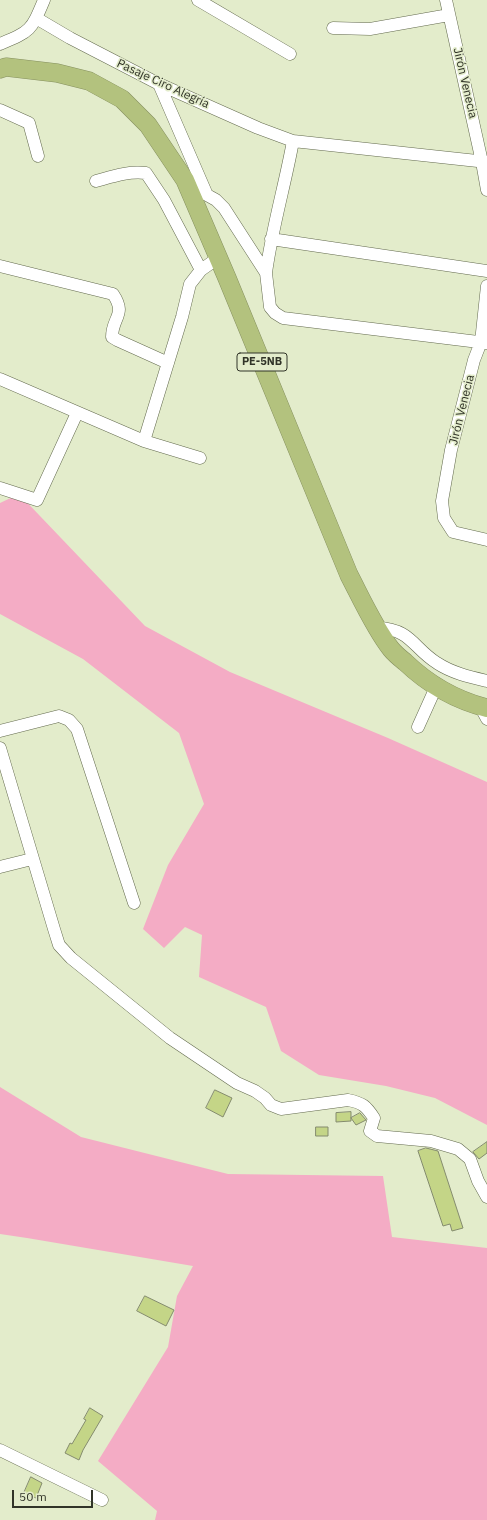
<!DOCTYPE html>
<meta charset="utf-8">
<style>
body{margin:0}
#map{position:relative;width:487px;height:1520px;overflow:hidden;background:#e3eccb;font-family:"IBM Plex Sans",sans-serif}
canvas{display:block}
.scale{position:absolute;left:12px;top:1490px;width:81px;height:18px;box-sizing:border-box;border:2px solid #313428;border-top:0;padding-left:5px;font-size:12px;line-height:14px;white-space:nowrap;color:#313428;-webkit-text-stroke:3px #e3eccb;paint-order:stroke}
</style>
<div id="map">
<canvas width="487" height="1520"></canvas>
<div class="scale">50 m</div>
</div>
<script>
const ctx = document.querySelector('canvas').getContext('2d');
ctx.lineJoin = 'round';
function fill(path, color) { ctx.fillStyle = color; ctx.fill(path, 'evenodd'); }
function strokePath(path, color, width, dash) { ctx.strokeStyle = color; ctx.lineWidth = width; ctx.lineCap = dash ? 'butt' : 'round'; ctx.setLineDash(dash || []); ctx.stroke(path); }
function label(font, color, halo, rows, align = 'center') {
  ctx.font = font + ' "IBM Plex Sans",sans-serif'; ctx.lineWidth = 3; ctx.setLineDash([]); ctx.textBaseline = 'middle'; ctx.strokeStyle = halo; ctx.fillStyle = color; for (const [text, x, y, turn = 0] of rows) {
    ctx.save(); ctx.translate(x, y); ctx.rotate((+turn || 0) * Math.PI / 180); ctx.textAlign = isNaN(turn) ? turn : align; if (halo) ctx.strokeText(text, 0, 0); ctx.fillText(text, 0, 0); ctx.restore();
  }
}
fill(new Path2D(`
 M19,494l126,132 85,46 158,66 99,44v343l-52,-27 -49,-12 -67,-11 -38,-24 -15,-44 -67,-30 3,-42 -17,-8 -21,21 -21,-19 25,-64 36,-61 -25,-71 -96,-74 -83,-45v-111z
 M0,1087l81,50 147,37 155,2 9,61 95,11v272h-332l2,-9 -59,-50 70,-114 9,-51 16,-30 -166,-28 -27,-4z`), '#f4acc5');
const building = new Path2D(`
 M215,1090l17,8 -9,19 -17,-9z
 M351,1112v9l-15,1v-9z
 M360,1113l6,7 -10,5 -5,-7z
 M316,1127h12v9h-12z
 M487,1142v11l-8,6 -6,-7z
 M426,1148l12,3 25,77 -11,3 -2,-7 -7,2 -25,-75z
 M145,1296l29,14 -8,16 -29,-15z
 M90,1408l13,8 -20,34 -4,10 -14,-7 5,-10 2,1 14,-24 -2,-1z
 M31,1477l11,6 -6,15 -12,-5z`);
fill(building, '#c4d587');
strokePath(building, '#848b6e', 1);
const minor = new Path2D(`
 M198,0l92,54
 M446,0l36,162 5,28
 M36,18l34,20 89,46 99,44 35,13 194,21
 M333,28l37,1 79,-14
 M0,44c31,-13 31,-13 44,-44
 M159,84l48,111 9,5 8,8 42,65 4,34 5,6 8,5 204,25
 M0,110l29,13 9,33
 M96,181c18,-5 32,-10 50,-8l18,27 37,70
 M271,239l216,32
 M0,266l113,28c14,21 -1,23 -1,43l5,3 51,23
 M266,273c6,-45 19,-88 27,-132
 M487,286l-6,56 -7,18 -23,90 -9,51 2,17 9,14 34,8
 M0,379l144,62 56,17
 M144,441l38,-124 8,-33 11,-14 17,-12
 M0,488l37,12 40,-87
 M378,628c33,1 35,20 59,35 15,10 33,14 50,18
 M480,706l7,13
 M418,727l18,-40
 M0,731l59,-15 10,4 8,9 57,174
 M0,748l54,181 5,16 12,13 99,80 67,45 18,8 10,7 6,7 10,4 67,-9c15,3 18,6 26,18l-4,13 7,5 54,5 27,8 12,10 8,22 9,16
 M0,867l32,-8
 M0,1450l102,50`);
const highway = new Path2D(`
 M0,69l6,-2 51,6 32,8 33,18 26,26 37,55 42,98 122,297c12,23 26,54 42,74 4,5 9,9 14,13 23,22 50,38 82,46`);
strokePath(minor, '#636a4e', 13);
strokePath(highway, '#869060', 19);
strokePath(minor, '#fff', 12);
strokePath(highway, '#b3c27e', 18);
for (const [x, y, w] of [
 [262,362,50]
]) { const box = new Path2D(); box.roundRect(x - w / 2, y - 9, w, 18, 3); ctx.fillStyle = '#e3eccb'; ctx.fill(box); strokePath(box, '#313428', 1); }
label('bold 11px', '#313428', null, [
 ["PE-5NB",262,362]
]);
label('12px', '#313428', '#e3eccb', [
 ["Jirón Venecia",465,83,77],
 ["Pasaje Ciro Alegría",163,84,25],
 ["Jirón Venecia",462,410,-76]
]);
</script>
